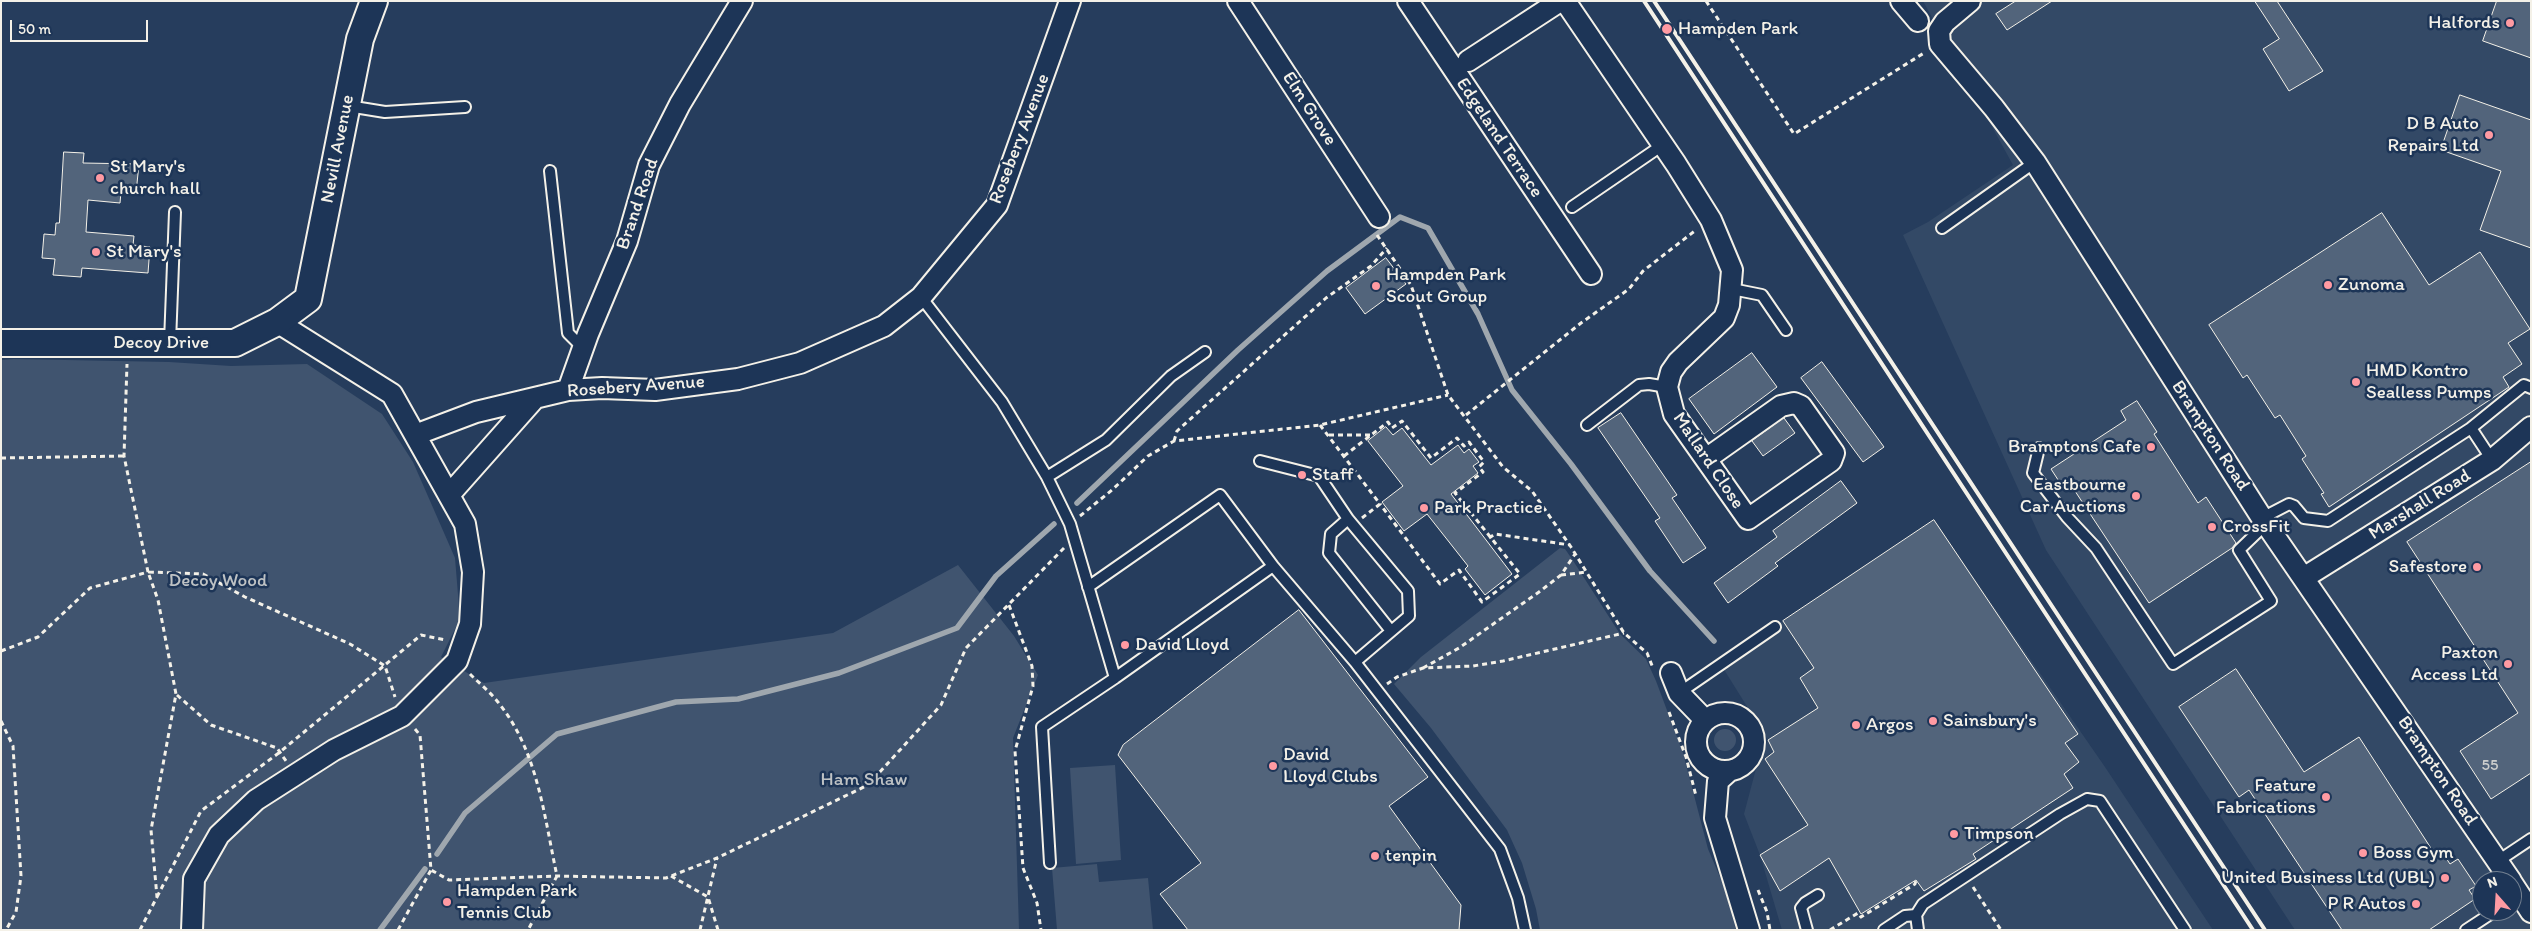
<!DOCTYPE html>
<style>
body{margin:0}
#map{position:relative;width:2532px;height:931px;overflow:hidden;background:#263d5d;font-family:Itim,sans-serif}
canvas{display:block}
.frame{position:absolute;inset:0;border:2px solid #f4f1e8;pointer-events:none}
.north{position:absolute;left:2472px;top:871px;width:50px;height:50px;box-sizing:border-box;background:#1d3557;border:1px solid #738091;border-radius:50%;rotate:341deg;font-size:14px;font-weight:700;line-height:20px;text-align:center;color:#f4f1e8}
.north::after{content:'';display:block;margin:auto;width:18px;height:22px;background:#ff9aa2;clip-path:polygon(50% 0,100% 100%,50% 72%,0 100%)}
.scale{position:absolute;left:10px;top:20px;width:138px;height:22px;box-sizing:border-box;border:2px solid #f4f1e8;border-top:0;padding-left:6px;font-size:15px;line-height:18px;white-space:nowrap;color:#f4f1e8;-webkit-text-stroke:4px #1d3557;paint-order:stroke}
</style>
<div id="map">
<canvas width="2532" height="931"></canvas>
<div class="frame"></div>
<div class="north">N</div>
<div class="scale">50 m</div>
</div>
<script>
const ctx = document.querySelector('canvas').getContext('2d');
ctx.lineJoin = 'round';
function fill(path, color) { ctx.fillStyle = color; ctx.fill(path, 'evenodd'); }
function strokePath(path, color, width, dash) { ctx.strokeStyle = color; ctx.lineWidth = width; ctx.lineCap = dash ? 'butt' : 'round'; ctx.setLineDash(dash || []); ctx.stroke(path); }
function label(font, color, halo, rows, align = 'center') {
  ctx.font = font + ' Itim,sans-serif'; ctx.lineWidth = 5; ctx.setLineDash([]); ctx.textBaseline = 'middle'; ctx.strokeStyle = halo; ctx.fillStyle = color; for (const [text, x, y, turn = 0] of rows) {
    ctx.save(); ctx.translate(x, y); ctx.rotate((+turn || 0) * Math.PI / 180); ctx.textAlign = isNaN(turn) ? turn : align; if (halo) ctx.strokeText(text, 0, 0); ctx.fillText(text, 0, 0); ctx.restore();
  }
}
fill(new Path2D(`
 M1923,1h608v929h-236l-249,-380 -143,-315 25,-13 85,-57zM2482,881h30v30h-30z
 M1934,520l171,247 108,163h-431l-22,-75 -16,-41 13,-49 11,-25 -50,-80 65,-39z`), '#334966');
fill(new Path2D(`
 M14,359l155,3 62,4 76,-2 75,50 31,48 42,96 5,61 -19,38 43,26 349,-50 125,-68 56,71 24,39 -25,63 6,192h-1018v-570z
 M1560,548l5,1 7,10 48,75 26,25 10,22 27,72 25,96 15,35 13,46h-196l-4,-21 -14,-46 -15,-33 -76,-102 -37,-44 27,-27z
 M1714 740a11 11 0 1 1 22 0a11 11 0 1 1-22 0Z
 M1115,765l6,95 -45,4 -6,-96z
 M1097,864l2,18 49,-4 5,52h-96l-5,-62z`), '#40546f');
strokePath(new Path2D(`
 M1077,503l161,-153 89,-79 73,-54 28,11 50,86 34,76 59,74 79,107 64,70
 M437,854l28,-41 92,-79 119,-32 62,-3 101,-26 118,-45 39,-52 58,-52
 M380,930l45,-61`), '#9fa7ae', 5.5);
const building = new Path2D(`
 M2016,1h36l-45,29 -11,-16z
 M2255,1h22l46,70 -34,20 -26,-42 16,-10z
 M2497,1h34v57l-48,-17z
 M2460,95l71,25v128l-51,-18 21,-59 -60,-21z
 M64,152l20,1 -1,10 56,1 -3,29 -15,-1 -1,11 -32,-3 -2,32 48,4 -1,9 17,2 -2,26 -66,-5 -1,9 -28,-2 2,-16 -13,-1 2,-24 11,1 1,-12h3z
 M2382,213l47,72 51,-33 50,77 -22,14 14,21 -19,13 6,10 -180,120 -8,-13 3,-1 -22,-34 4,-3 -26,-41 -5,3 -28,-43 -4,3 -34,-53z
 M1386,258l20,26 -41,30 -19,-26z
 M1752,353l25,34 -63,47 -25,-35z
 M1822,362l62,85 -21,15 -62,-84z
 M2137,401l20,31 -3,2 44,69 8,-6 30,46 -4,5 -83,55 -78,-118 -7,4 -13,-20 75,-49 -5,-9z
 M1621,413l56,82 -5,3 34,50 -23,15 -28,-42 5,-3 -62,-90z
 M1784,418l11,15 -32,23 -11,-15z
 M1386,427l7,8 9,-7 29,37 27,-20 6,8 5,-4 10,13 -6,4 5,7 -27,21 61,80 -27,21 -20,-26 3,-3 -41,-52 -23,17 -22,-29 21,-16 -35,-45z
 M2531,462v311l-40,26 -31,-48 58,-38 -111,-171z
 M1841,481l16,22 -82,60 3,3 -50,37 -14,-20 63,-46 -4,-6z
 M1934,520l144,214 -13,9 14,19 -15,12 9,14 -100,66 3,5 -52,32 -8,-11 -55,34 -32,-56 -49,33 -20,-36 48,-30 -43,-66 9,-7 -6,-12 50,-32 -18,-30 14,-10 -31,-47z
 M1299,610l129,167 -39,29 72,99 -2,25h-271l-28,-36 41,-31 -83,-108 5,-10z
 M2236,669l68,103 55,-35 77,119 6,-4 8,12 8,-5 18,27 -7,4 6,9 -46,31h-87l-93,-140 -10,7 -60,-90z`);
fill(building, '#52647b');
strokePath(building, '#f4f1e8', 1);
const service = new Path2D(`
 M348,106l37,6 80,-5
 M550,171l18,162 15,15
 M1572,207l92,-63
 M1942,228l93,-66
 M1732,289l30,6 24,35
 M921,297l81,105 45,75 23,47 45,154 158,-112
 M170,342l5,-130
 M1587,425l52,-40 10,-1 18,3
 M2039,448l-6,25 34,44 29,31 77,116 98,-63 -32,-51 27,-26
 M2492,460l-21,-32 53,-43 7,3
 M1260,461l59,15 29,43
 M1047,477l59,-37 65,-64 34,-24
 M2262,518l27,-14 5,2 10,12 24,3 143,-93
 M1088,587l132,-92 53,71 82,96 145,187 18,49 7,32
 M1355,662l54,-46 -1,-25 -60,-72 -17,15 -2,19 62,78
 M1679,693l96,-66
 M2498,861l33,-22
 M1050,863l-8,-136 73,-49
 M1807,930l-6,-22 4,-5 13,-8
 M1884,930l21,-14 11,-1
 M1918,930l-2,-15 7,-11 137,-90 27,-15 13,2 85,129
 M2466,930l29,-19`);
const minor = new Path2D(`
 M1238,1l141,216
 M1408,1l183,273
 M1565,1l111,163 35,56 21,50 -3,35 -5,13 -46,44 -7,10 -4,15 7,27 74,105 83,-58 3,-8 -33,-47 -7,-3 -13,3 -75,53
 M1901,1l17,20
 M1970,1l-25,21 -6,9 1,13 54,64 41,54 227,356 249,363
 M1468,61l92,-60
 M568,390l20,-56 39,-93 22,-76 31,-61 62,-103
 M415,435l61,-23 92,-22 34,-2 53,2 83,-11 62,-16 84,-37 37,-29 76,-92 73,-204
 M449,495l86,-97
 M2305,577l187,-117 39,-33
 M1671,673l8,20 26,27
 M1696 742a29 29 0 1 1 58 0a29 29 0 1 1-58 0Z
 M1729,771l-11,10 -3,37 34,112
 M2512,883l19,29
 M192,930l2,-51 25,-44 37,-35 78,-50 68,-34 55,-55 13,-37 3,-52 -8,-48 -73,-130 -115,-72`);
const tertiary = new Path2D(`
 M1,343h234l42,-21 31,-23 52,-260 14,-38`);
strokePath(service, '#f4f1e8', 14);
strokePath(minor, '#f4f1e8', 24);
strokePath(tertiary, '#f4f1e8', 30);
strokePath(new Path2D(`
 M1706,1l88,133 130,-81
 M1377,235l34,50 37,110 55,72 29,24 39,56 53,86 23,20 6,15
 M1466,415l115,-92 48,-34 14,-18 53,-41
 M1320,425l60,79 -18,14
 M1329,435h41
 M1174,441l3,-10 149,-133 45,-32 16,-18
 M1344,456l44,-34 4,6 10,-7 29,37 26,-20 7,8 5,-4 15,20 -5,5 4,5 -28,21 65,81 -38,28 -23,-32 -19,14 -60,-80
 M1,458l123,-2
 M1080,516l32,-26 36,-34 26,-15 146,-16 128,-30
 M1489,538l6,-4 75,11
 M1561,575l26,-3
 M1009,605l23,61 1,20 -18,65 8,117 14,35 4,27
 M1,651l37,-14 52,-49 58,-16 -24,-116 3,-92
 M1423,668l36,-20 80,-56 22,-17 14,-21
 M470,674c9,9 19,17 27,27 41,49 47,115 60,175l-29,54
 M1387,684l10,-7 26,-9 50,-2 30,-5 121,-28
 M177,695l34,30 66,23 9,13
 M1669,712l17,45 10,39
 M1,721l12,25 8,130 -5,36 -10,18
 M415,729l5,6 11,135 18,10 108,-4 109,2 51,-20 151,-73 73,-80 25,-57 98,-100
 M671,876l37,21 10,33
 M1973,887l28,43
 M1758,890l9,22 3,18
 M157,897l44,-86 79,-59 141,-117 25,5
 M140,930l17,-33 -6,-67 25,-136 -18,-94 -10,-28 55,2 42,23 105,47 35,22 10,31
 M398,930l33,-60
 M700,930l17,-72
 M1830,930l28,-17 3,4 54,-33 1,-4`), '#f4f1e8', 3, [5, 4]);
strokePath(service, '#1d3557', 10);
strokePath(minor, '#1d3557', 20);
strokePath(tertiary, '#1d3557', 26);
strokePath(new Path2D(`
 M1644,1l609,929
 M1654,1l611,929`), '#f4f1e8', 4);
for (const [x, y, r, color] of [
 [2510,23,5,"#ff9aa2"],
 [1667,29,6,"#ff9aa2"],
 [2489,135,5,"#ff9aa2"],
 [100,178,5,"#ff9aa2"],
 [96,252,5,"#ff9aa2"],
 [2328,285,5,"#ff9aa2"],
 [1376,286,5,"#ff9aa2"],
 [2356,382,5,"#ff9aa2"],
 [2151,447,5,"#ff9aa2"],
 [1302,475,5,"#ff9aa2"],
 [2136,496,5,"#ff9aa2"],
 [1424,508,5,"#ff9aa2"],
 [2212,527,5,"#ff9aa2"],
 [2477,567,5,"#ff9aa2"],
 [1125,645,5,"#ff9aa2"],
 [2508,664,5,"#ff9aa2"],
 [1933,721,5,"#ff9aa2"],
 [1856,725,5,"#ff9aa2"],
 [1273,766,5,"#ff9aa2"],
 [2326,797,5,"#ff9aa2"],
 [1954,834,5,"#ff9aa2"],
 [2363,853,5,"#ff9aa2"],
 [1375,856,5,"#ff9aa2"],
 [2445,878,5,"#ff9aa2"],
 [447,902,5,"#ff9aa2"],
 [2416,904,5,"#ff9aa2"]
]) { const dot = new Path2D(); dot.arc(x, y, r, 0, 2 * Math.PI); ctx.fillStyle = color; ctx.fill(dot); strokePath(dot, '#1d3557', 2); }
label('16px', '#cccecd', null, [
 ["55",2490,766]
]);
label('19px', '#f4f1e8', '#1d3557', [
 ["Halfords",2500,23,"right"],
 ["Hampden Park",1678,29],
 ["D B Auto",2479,124,"right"],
 ["Repairs Ltd",2479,146,"right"],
 ["St Mary's",110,167],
 ["church hall",110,189],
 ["St Mary's",106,252],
 ["Hampden Park",1386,275],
 ["Scout Group",1386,297],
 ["Zunoma",2338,285],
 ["HMD Kontro",2366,371],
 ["Sealless Pumps",2366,393],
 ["Bramptons Cafe",2141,447,"right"],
 ["Staff",1312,475],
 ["Eastbourne",2126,485,"right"],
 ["Car Auctions",2126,507,"right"],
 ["Park Practice",1434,508],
 ["CrossFit",2222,527],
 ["Safestore",2467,567,"right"],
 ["David Lloyd",1135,645],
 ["Paxton",2498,653,"right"],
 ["Access Ltd",2498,675,"right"],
 ["Sainsbury's",1943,721],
 ["Argos",1866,725],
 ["David",1283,755],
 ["Lloyd Clubs",1283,777],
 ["Feature",2316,786,"right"],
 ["Fabrications",2316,808,"right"],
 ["Timpson",1964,834],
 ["Boss Gym",2373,853],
 ["tenpin",1385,856],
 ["United Business Ltd (UBL)",2435,878,"right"],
 ["Hampden Park",457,891],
 ["Tennis Club",457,913],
 ["P R Autos",2406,904,"right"]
], 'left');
label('19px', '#f4f1e8', '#1d3557', [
 ["Elm Grove",1309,109,57],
 ["Edgeland Terrace",1499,138,56],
 ["Rosebery Avenue",1020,139,-69],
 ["Nevill Avenue",338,149,-79],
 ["Brand Road",638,204,-71],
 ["Decoy Drive",161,343],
 ["Rosebery Avenue",636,387,-4],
 ["Brampton Road",2210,436,57],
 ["Mallard Close",1708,461,56],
 ["Marshall Road",2420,505,-32],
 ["Brampton Road",2437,771,56]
]);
label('19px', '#bec2c4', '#1d3557', [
 ["Decoy Wood",218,581],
 ["Ham Shaw",864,780]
]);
</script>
